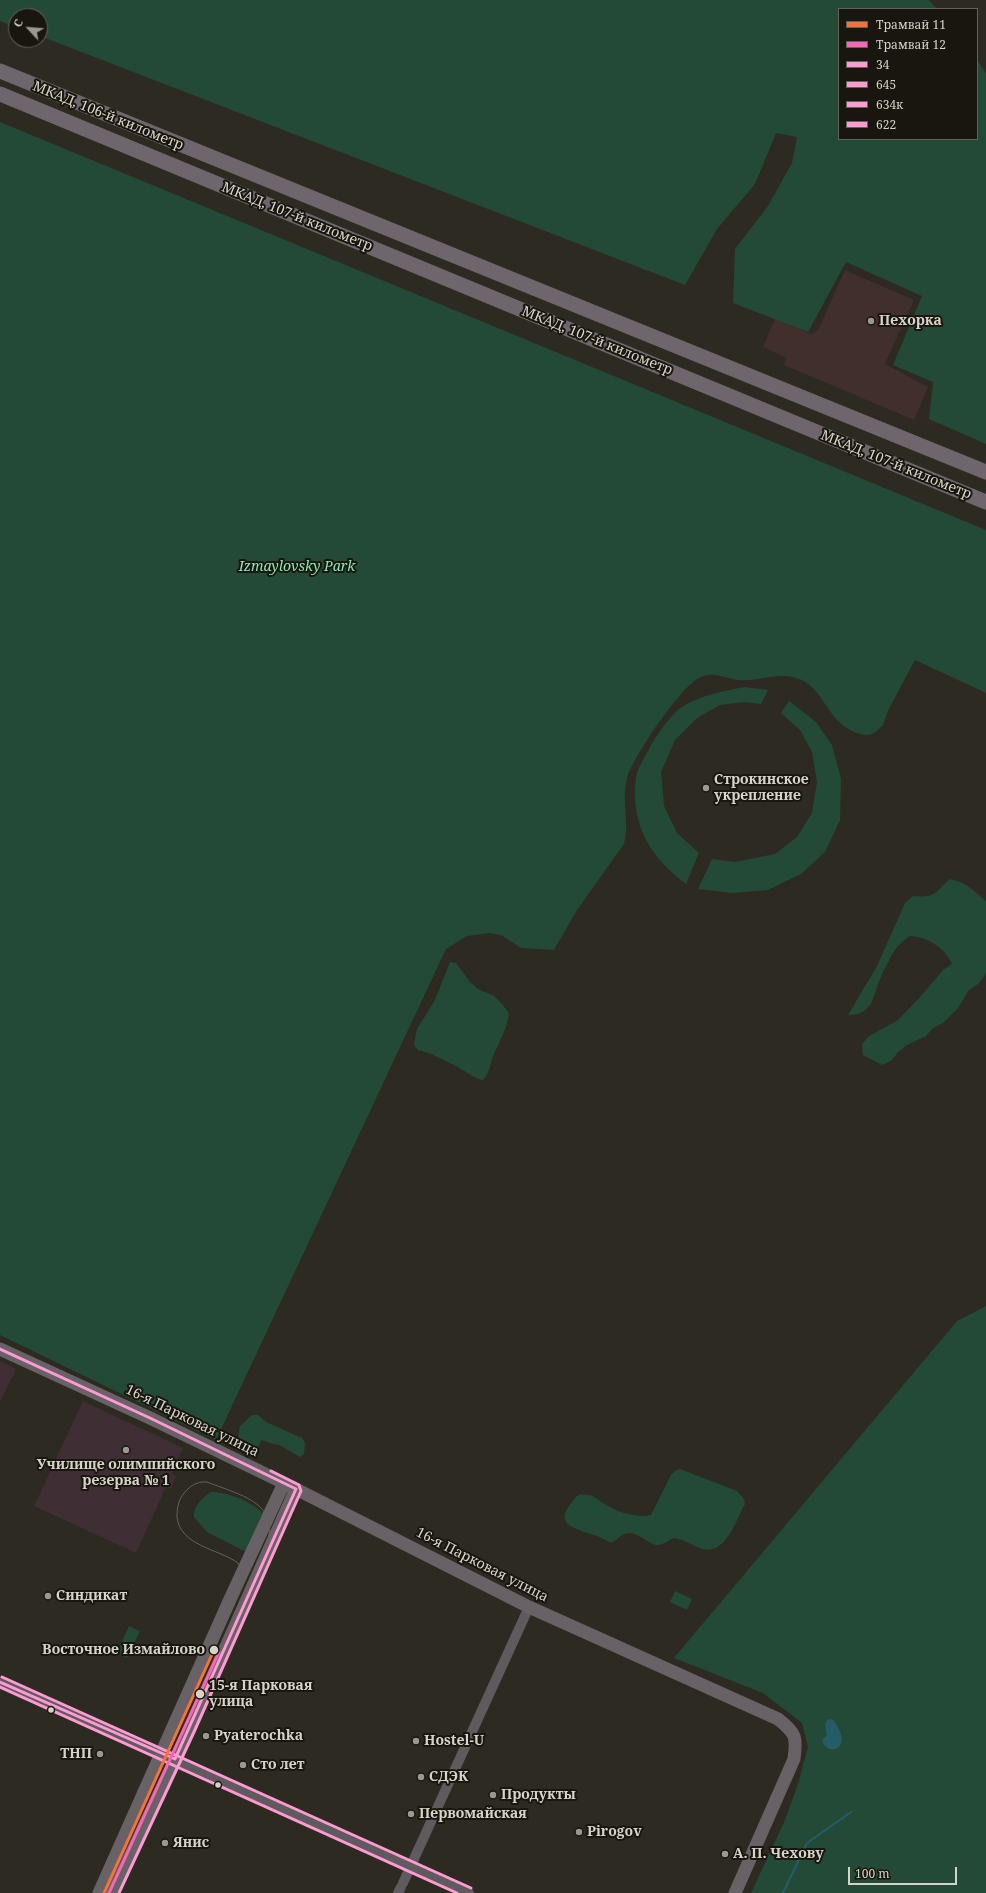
<!DOCTYPE html>
<meta charset="utf-8">
<style>
body{margin:0}
#map{position:relative;width:986px;height:1893px;overflow:hidden;background:#2d2a21;font-family:"Noto Serif",serif}
canvas{display:block}
.legend{position:absolute;left:838px;top:8px;width:140px;height:132px;box-sizing:border-box;background:#18160e;border:1px solid #646258;margin:0;padding:5px 7px;list-style:none;font-size:12px;color:#d6d3c8}
.legend li{display:flex;align-items:center;gap:8px;height:20px}
.legend b{width:20px;border:1px solid #646258}
.north{position:absolute;left:8px;top:8px;width:40px;height:40px;box-sizing:border-box;background:#18160e;border:1px solid #646258;border-radius:50%;rotate:296deg;font-size:11px;font-weight:700;line-height:16px;text-align:center;color:#d6d3c8}
.north::after{content:'';display:block;margin:auto;width:14px;height:18px;background:#9b988e;clip-path:polygon(50% 0,100% 100%,50% 72%,0 100%)}
.scale{position:absolute;left:848px;top:1867px;width:109px;height:18px;box-sizing:border-box;border:2px solid #d6d3c8;border-top:0;padding-left:5px;font-size:12px;line-height:14px;white-space:nowrap;color:#d6d3c8;-webkit-text-stroke:3px #18160e;paint-order:stroke}
</style>
<div id="map">
<canvas width="986" height="1893"></canvas>
<ul class="legend">
<li><b style="height:5px;background:#f57335"></b>Трамвай 11</li>
<li><b style="height:5px;background:#fa66b7"></b>Трамвай 12</li>
<li><b style="height:5px;background:#ff9ad2"></b>34</li>
<li><b style="height:5px;background:#ff9ad2"></b>645</li>
<li><b style="height:5px;background:#ff9ad2"></b>634к</li>
<li><b style="height:5px;background:#ff9ad2"></b>622</li>
</ul>
<div class="north">С</div>
<div class="scale">100 m</div>
</div>
<script>
const ctx = document.querySelector('canvas').getContext('2d');
ctx.lineJoin = 'round';
function fill(path, color) { ctx.fillStyle = color; ctx.fill(path, 'evenodd'); }
function strokePath(path, color, width, dash) { ctx.strokeStyle = color; ctx.lineWidth = width; ctx.lineCap = dash ? 'butt' : 'round'; ctx.setLineDash(dash || []); ctx.stroke(path); }
function label(font, color, halo, rows, align = 'center') {
  ctx.font = font + ' "Noto Serif",serif'; ctx.lineWidth = 4; ctx.setLineDash([]); ctx.textBaseline = 'middle'; ctx.strokeStyle = halo; ctx.fillStyle = color; for (const [text, x, y, turn = 0] of rows) {
    ctx.save(); ctx.translate(x, y); ctx.rotate((+turn || 0) * Math.PI / 180); ctx.textAlign = isNaN(turn) ? turn : align; if (halo) ctx.strokeText(text, 0, 0); ctx.fillText(text, 0, 0); ctx.restore();
  }
}
fill(new Path2D(`
 M845,270l69,30 -29,64 43,23 -14,33 -130,-55 2,-7 -23,-11 12,-28 36,15 7,-4z`), '#402f2b');
fill(new Path2D(`
 M0,1361l16,8 -16,33z
 M83,1401l100,47 -11,26 4,2 -5,13 -5,-2 -30,66 -102,-47z`), '#3f2e34');
fill(new Path2D(`
 M0,0h929l8,9h-98v130h138v-79l9,13v371l-57,-25 4,-37 -40,-17 29,-69 -76,-34 -38,70 -75,-29 2,-54 33,-43 24,-43 5,-26 -21,-4 -21,51 -38,45 -32,56 -645,-249v-20h-24v11l-16,-6z
 M0,122l986,408v163l-71,-33c-8,15 -16,30 -24,45 -4,6 -5,13 -8,20 -2,2 -6,6 -9,8 -5,3 -12,2 -17,0 -32,-11 -32,-47 -61,-55 -19,-6 -38,4 -57,2 -13,-1 -25,-9 -38,-3 -19,7 -68,80 -74,101 -6,22 3,44 -3,66l-47,66 -23,40 -33,-2 -20,-13 -11,-2 -23,3 -21,13 -230,491 -216,-105z
 M745,687l23,3 -7,14 -17,-2 -24,3 -23,13 -22,22 -14,32 3,34 13,27 22,20 -13,31c-36,-27 -56,-60 -50,-106 1,-10 10,-22 14,-31 5,-10 22,-34 32,-40 19,-12 41,-16 63,-20z
 M789,701l27,21 16,23 9,34 -1,41 -15,32 -24,22 -33,16 -36,3 -34,-4 14,-30 23,3 40,-8 22,-17 15,-24 5,-31 -5,-30 -12,-22 -19,-17z
 M950,879c18,4 22,11 36,22v71l-1,3 -7,9 -9,6 -11,18 -15,15 -10,5 -7,8 -19,9 -9,7 -6,8 -10,5 -19,-10 -1,-11 7,-8 29,-16 23,-24 22,-26 9,-6c-7,-16 -24,-27 -42,-28 -6,4 -12,9 -16,15 -5,9 -10,19 -14,28 -8,19 -7,36 -32,36l29,-49 28,-63 8,-7c24,2 21,-3 37,-17z
 M450,962l6,1 14,19 8,7 16,7 8,8 7,9c-2,16 -9,27 -15,41 -4,9 -4,19 -11,26l-5,-1 -24,-14 -25,-12 -11,-3 -4,-5 3,-16 18,-29z
 M986,1306v587h-235l34,-73 13,-36 10,-37 -6,-24 -39,-30 -89,-35 283,-337z
 M252,1415h6l8,7 36,16 3,5 -1,11 -4,3 -19,-11 -20,-6 -2,6 -4,3 -14,-8 -3,-4 2,-11z
 M680,1469l57,22 7,8 1,5c-8,14 -19,51 -42,45 -10,-3 -19,-10 -29,-11 -5,2 -10,6 -15,7 -10,2 -21,-16 -35,-11 -5,2 -7,7 -13,9 -4,-2 -9,-5 -14,-7 -26,-9 -47,-11 -19,-41 16,-2 16,3 28,10 14,8 30,13 45,10l20,-40 4,-4z
 M211,1492c17,0 39,9 52,21l-16,37 -3,1 -37,-19 -13,-15c-1,-11 8,-19 17,-25z
 M675,1591l17,8 -5,11 -17,-8z
 M129,1626l11,5 -13,27 -10,-5z`), '#234a36');
fill(new Path2D(`
 M832,1719c25,29 -5,40 -10,21l5,-5 -2,-11 2,-4z`), '#245d67');
strokePath(new Path2D(`
 M783,1893l24,-50 44,-31`), '#245d67', 2);
strokePath(new Path2D(`
 M0,1682l167,73 258,119
 M429,1875l40,18
 M403,1883l126,-276
 M398,1893l3,-6`), '#5f5a5d', 10);
strokePath(new Path2D(`
 M0,1349l150,69 134,65 245,124 249,112c18,14 19,18 16,40l-59,134
 M99,1893l132,-296 53,-114
 M113,1893l76,-163 107,-241`), '#686166', 13);
strokePath(new Path2D(`
 M0,71l986,401
 M0,94l986,408`), '#6e666c', 15);
strokePath(new Path2D(`
 M199,1693l67,-148c17,-42 -29,-51 -59,-63 -11,-1 -19,5 -25,14 -4,6 -5,13 -5,21 3,29 42,32 61,46l4,10 1,12 -29,65`), '#646160', 1);
strokePath(new Path2D(`
 M0,1349l150,69 146,71 -121,270 -175,-77`), '#ff9ad2', 3);
strokePath(new Path2D(`
 M0,1687l457,206`), '#ff9ad2', 3);
strokePath(new Path2D(`
 M2,1677l469,211`), '#ff9ad2', 3);
strokePath(new Path2D(`
 M119,1893l75,-161 107,-241 -2,-6 -28,-14`), '#ff9ad2', 3);
strokePath(new Path2D(`
 M104,1893l110,-243`), '#f57335', 3);
strokePath(new Path2D(`
 M109,1893l110,-241`), '#fa66b7', 3);
for (const [x, y, r, color] of [
 [871,321,4,"#9b988e"],
 [706,788,4,"#9b988e"],
 [126,1450,4,"#9b988e"],
 [48,1596,4,"#9b988e"],
 [214,1650,5,"#d6d3c8"],
 [200,1694,5,"#d6d3c8"],
 [51,1710,3.5,"#d6d3c8"],
 [206,1736,4,"#9b988e"],
 [416,1741,4,"#9b988e"],
 [100,1754,4,"#9b988e"],
 [243,1765,4,"#9b988e"],
 [421,1777,4,"#9b988e"],
 [218,1785,3.5,"#d6d3c8"],
 [493,1795,4,"#9b988e"],
 [411,1814,4,"#9b988e"],
 [579,1832,4,"#9b988e"],
 [165,1843,4,"#9b988e"],
 [725,1854,4,"#9b988e"]
]) { const dot = new Path2D(); dot.arc(x, y, r, 0, 2 * Math.PI); ctx.fillStyle = color; ctx.fill(dot); strokePath(dot, '#18160e', 1.5); }
label('14px', '#d6d3c8', '#18160e', [
 ["МКАД, 106-й километр",108,116,22],
 ["МКАД, 107-й километр",297,217,22],
 ["МКАД, 107-й километр",597,341,22],
 ["МКАД, 107-й километр",896,465,22],
 ["16-я Парковая улица",192,1421,26],
 ["16-я Парковая улица",482,1565,27]
]);
label('bold 14px', '#d6d3c8', '#18160e', [
 ["Пехорка",879,321],
 ["Строкинское",714,780],
 ["укрепление",714,796],
 ["Училище олимпийского",126,1465,"center"],
 ["резерва № 1",126,1481,"center"],
 ["Синдикат",56,1596],
 ["Pyaterochka",214,1736],
 ["Hostel-U",424,1741],
 ["ТНП",92,1754,"right"],
 ["Сто лет",251,1765],
 ["СДЭК",429,1777],
 ["Продукты",501,1795],
 ["Первомайская",419,1814],
 ["Pirogov",587,1832],
 ["Янис",173,1843],
 ["А. П. Чехову",733,1854]
], 'left');
label('italic 14px', '#89e7b8', '#18160e', [
 ["Izmaylovsky Park",297,567]
]);
label('bold 14px', '#d6d3c8', '#18160e', [
 ["Восточное Измайлово",205,1650],
 ["15-я Парковая",209,1686,"left"],
 ["улица",209,1702,"left"]
], 'right');
</script>
